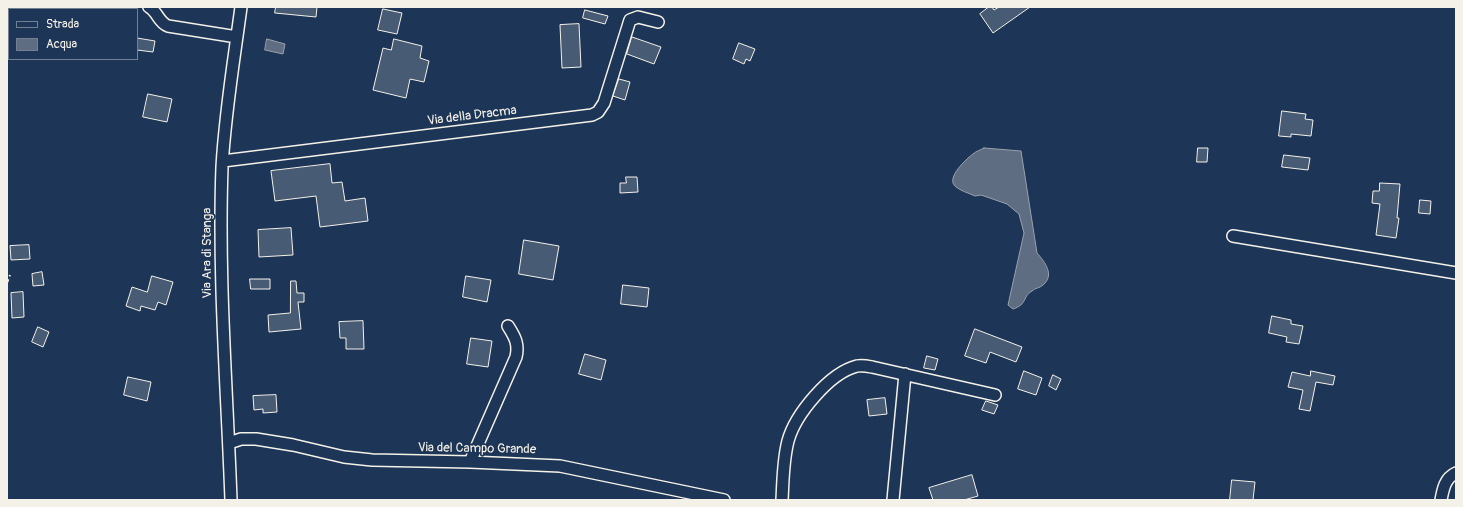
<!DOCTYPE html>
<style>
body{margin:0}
#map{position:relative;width:1463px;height:507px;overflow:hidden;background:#1d3557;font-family:Pangolin,sans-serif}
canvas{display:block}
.frame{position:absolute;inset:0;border:8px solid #f4f1e8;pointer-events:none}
.legend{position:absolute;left:8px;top:8px;width:130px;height:52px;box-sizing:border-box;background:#1d3557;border:1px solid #738091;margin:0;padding:5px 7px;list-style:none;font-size:12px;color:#f4f1e8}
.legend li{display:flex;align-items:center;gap:8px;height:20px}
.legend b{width:20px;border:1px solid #738091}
</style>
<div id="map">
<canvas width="1463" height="507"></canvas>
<div class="frame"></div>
<ul class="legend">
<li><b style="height:5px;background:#1d3557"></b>Strada</li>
<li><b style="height:11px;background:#5e6d82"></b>Acqua</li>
</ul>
</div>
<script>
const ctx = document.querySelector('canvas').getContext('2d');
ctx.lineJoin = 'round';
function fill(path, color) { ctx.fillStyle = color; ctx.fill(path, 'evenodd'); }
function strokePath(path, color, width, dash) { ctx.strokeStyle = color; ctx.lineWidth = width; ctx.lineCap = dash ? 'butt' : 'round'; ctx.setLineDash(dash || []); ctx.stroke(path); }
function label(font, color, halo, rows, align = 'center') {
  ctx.font = font + ' Pangolin,sans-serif'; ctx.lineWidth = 3.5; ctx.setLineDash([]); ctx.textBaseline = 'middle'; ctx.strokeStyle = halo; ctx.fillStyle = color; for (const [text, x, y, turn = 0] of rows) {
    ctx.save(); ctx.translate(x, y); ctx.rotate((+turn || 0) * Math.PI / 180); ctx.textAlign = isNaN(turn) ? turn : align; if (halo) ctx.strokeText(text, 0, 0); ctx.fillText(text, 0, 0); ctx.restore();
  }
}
const water = new Path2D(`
 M267,39l18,5 -2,10 -18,-4z
 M984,148l37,3 16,102c8,9 18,22 6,32 -3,3 -8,3 -11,6 -10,6 -4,13 -19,18l-5,-4 16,-72 -5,-19 -12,-10 -26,-9 -6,1c-6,-3 -15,-5 -20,-10 -9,-8 11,-27 18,-32 3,-3 8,-4 11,-6z`);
fill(water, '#5e6d82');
strokePath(water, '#9aa2ab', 1);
const building = new Path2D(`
 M276,7h41l-1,10 -41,-4z
 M989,7h3l2,3 5,-3h31l-37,26 -13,-19z
 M383,9l19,4 -5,21 -19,-4z
 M585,10l23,6 -3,8 -22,-6z
 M579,24l2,43 -19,1 -2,-43z
 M632,37l29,10 -7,17 -27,-10z
 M137,38l18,3 -2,11 -16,-2z
 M394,39l28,7 -2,12 9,3 -5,21 -14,-3 -4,19 -33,-8 10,-42 8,2z
 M739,43l16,6 -5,12 -4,-2 -2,5 -11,-5z
 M619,79l11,3 -5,18 -12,-4z
 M148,94l24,5 -5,23 -24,-5z
 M1282,111l24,3 -1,5 8,1 -2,16 -20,-2v3l-12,-1z
 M1198,148h10l-1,14h-10z
 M1284,155l26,3 -2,12 -26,-3z
 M330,164l2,19 10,-1 3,19 20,-3 3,23 -48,6 -4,-31 -41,5 -4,-30z
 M626,177h11l1,15 -18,1v-10h6z
 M1380,183l20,1 -3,34h2l-3,20 -20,-3 4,-31 -8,-1 1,-12h6z
 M1420,200l11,1 -1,13 -11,-1z
 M291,228l2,27 -34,2 -1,-27z
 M524,240l35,6 -6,34 -34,-6z
 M29,245l1,14 -19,1 -1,-14z
 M42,272l2,13 -11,1 -1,-12z
 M152,276l21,6 -7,23 -8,-3 -3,8 -14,-4 -1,5 -14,-5 6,-19 15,5z
 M466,276l25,4 -4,22 -24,-5z
 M250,279h20v10h-19z
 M291,281h5l1,12h7v9h-6l3,27 -32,3 -1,-17 22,-2z
 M623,285l26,3 -2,19 -26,-3z
 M23,292l1,25 -12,1 -1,-25z
 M1272,316l19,4v4l12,2 -4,18 -13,-2 1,-5 -18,-4z
 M363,321l1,28h-18v-11h-6l-1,-16z
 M38,327l11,5 -6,15 -11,-5z
 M975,329l47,18 -6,15 -26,-10 -4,11 -21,-7z
 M471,338l21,3 -4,26 -21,-3z
 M585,354l21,6 -5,20 -22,-6z
 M927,356l11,3 -3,11 -11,-2z
 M1024,371l18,7 -6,17 -18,-6z
 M1311,371l24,5 -2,9 -17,-3 -6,29 -11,-2 4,-19 -15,-3 4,-15 18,4z
 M1053,375l8,4 -5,11 -7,-4z
 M128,377l23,5 -4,19 -23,-6z
 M276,395l1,17 -14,1v-4l-9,1 -1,-14z
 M885,398l2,16 -18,2 -2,-16z
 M986,401l12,4 -4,9 -12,-4z
 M972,475l6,21 -14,4h-31l-4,-12z
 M1232,480l23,2 -2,18h-23z`);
fill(building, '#485b74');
strokePath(building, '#f4f1e8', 1);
const minor = new Path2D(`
 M149,7c9,5 9,15 19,19l69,11
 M223,161l369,-46 6,-3 6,-9 26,-83 8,-3 20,5
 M1233,236l223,37
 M229,443l12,-4h15l37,6 51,12 28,3 98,2 90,4 164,34
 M470,462l46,-105c3,-13 -1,-20 -8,-31
 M231,500c-4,-111 -13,-222 -9,-333 3,-54 12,-107 19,-160
 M782,500c1,-19 1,-40 6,-59 7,-26 41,-68 69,-75 5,-1 10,0 15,1l123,28
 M893,500l12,-126
 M1441,500c2,-11 4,-22 15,-27`);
strokePath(minor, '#f4f1e8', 14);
strokePath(new Path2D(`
 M7,283l3,-8`), '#f4f1e8', 2, [4, 3]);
strokePath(minor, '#1d3557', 11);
label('13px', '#f4f1e8', '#1d3557', [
 ["Via della Dracma",472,116,-7],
 ["Via Ara di Stanga",208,253,-90],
 ["Via del Campo Grande",477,449,1]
]);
</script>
